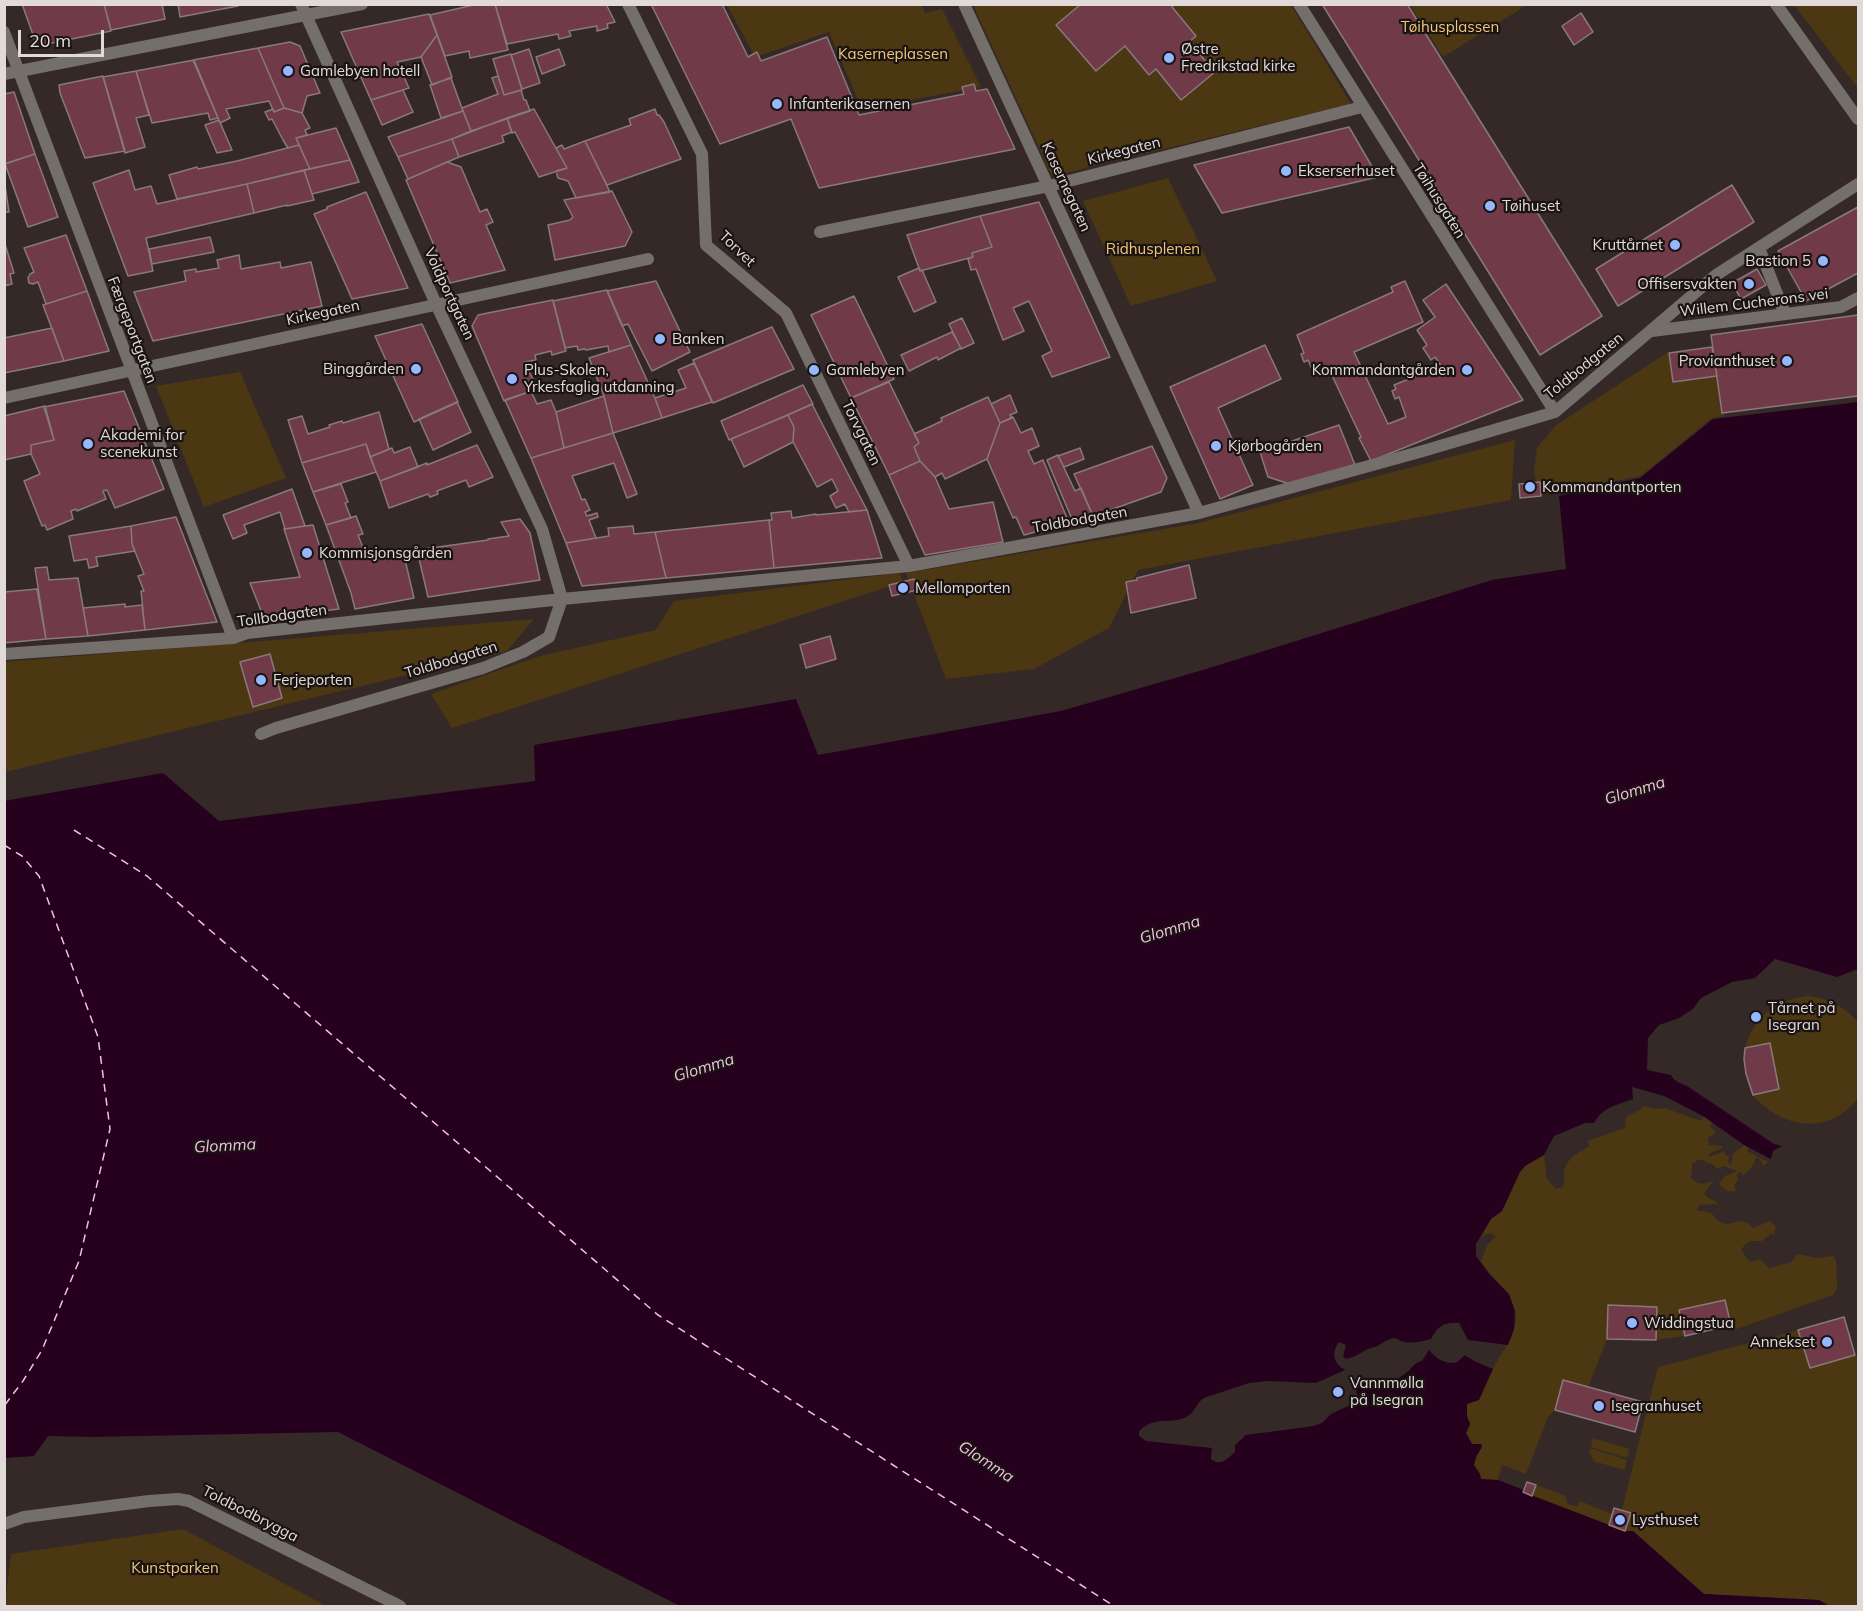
<!DOCTYPE html>
<meta charset="utf-8">
<style>
body{margin:0}
#map{position:relative;width:1863px;height:1611px;overflow:hidden;background:#352927;font-family:Mulish,sans-serif}
canvas{display:block}
.frame{position:absolute;inset:0;border:6px solid #e2dad8;pointer-events:none}
.scale{position:absolute;left:18px;top:30px;width:86px;height:27px;box-sizing:border-box;border:3px solid #e2dad8;border-top:0;padding-left:8px;font-size:18px;line-height:21px;white-space:nowrap;color:#e2dad8;-webkit-text-stroke:4px #191312;paint-order:stroke}
</style>
<div id="map">
<canvas width="1863" height="1611"></canvas>
<div class="frame"></div>
<div class="scale">20 m</div>
</div>
<script>
const ctx = document.querySelector('canvas').getContext('2d');
ctx.lineJoin = 'round';
function fill(path, color) { ctx.fillStyle = color; ctx.fill(path, 'evenodd'); }
function strokePath(path, color, width, dash) { ctx.strokeStyle = color; ctx.lineWidth = width; ctx.lineCap = dash ? 'butt' : 'round'; ctx.setLineDash(dash || []); ctx.stroke(path); }
function label(font, color, halo, rows, align = 'center') {
  ctx.font = font + ' Mulish,sans-serif'; ctx.lineWidth = 4.5; ctx.setLineDash([]); ctx.textBaseline = 'middle'; ctx.strokeStyle = halo; ctx.fillStyle = color; for (const [text, x, y, turn = 0] of rows) {
    ctx.save(); ctx.translate(x, y); ctx.rotate((+turn || 0) * Math.PI / 180); ctx.textAlign = isNaN(turn) ? turn : align; if (halo) ctx.strokeText(text, 0, 0); ctx.fillText(text, 0, 0); ctx.restore();
  }
}
fill(new Path2D(`
 M921,4l4,9 17,-4 39,78 -119,22 -33,-77 -74,25 -28,-52z
 M973,5h318l60,99 -299,72z
 M1410,5h-1h118l-84,52z
 M1794,5h64v83z
 M1168,178l49,103 -86,25 -48,-105z
 M1668,352l5,31 45,-7 6,40 -12,2 -71,58 -102,20 -5,-24 3,-24 18,-22z
 M240,372l46,106 -82,29 -48,-121z
 M1515,440l-4,60 -373,70 -29,58 -75,41 -88,10 -40,-106 293,-50z
 M900,573l3,9 -451,146 -21,-34 109,-38 116,-26 18,-29z
 M534,619l-27,32 -502,121 -1,-110z
 M1808,996c21,3 36,10 50,26v76c-29,38 -76,31 -105,-3l26,-6 -9,-45 -25,4c9,-33 30,-47 63,-52z
 M1644,1106l11,3 10,-1 36,13 3,-5 8,6 -2,4 6,7 -8,5 1,7 13,1 1,2 -13,5 -1,4 16,-6v4l4,1 -1,7 2,2 3,-6 -1,-4 12,-10 5,3 -2,3 21,11 -5,4 -3,-7 -4,-1c-2,7 -7,14 -14,18v-4h-2l-3,4 1,4 -4,6 3,4c-8,4 -13,0 -18,-6l6,-8 12,-5 -14,-5 -6,3 -5,-5 -7,-2v-2h-7l-6,4 -1,13c6,9 14,7 23,4l-10,12c4,8 11,5 14,11l-19,1 -2,5c4,2 9,1 14,3 4,3 5,8 11,10 12,4 19,-9 31,5l17,-7 6,6 -2,8 -3,-1 -9,7h-12l-9,8 6,10 5,3 8,-3 9,9 23,-6 5,-8 21,4 16,-2 2,6 1,19v8l-4,6 -99,35 -9,-30 -45,10 5,26 -29,4v-33l-48,-1 -1,33 -19,48 -25,-6 -8,29 -7,7 -22,57 -24,-9 -4,15 -17,-1 -1,-5 -6,-9 2,-8 6,-11 -1,-2h-9l-6,-11 4,-9 -3,-8v-12l12,-4c4,-10 9,-20 13,-30 9,-17 28,-38 23,-59 -5,-19 -24,-34 -34,-50l7,-17 8,-8 -6,-3 -9,4 10,-18 11,-8 18,-39 5,-6 19,-11 3,24 9,10 7,-2c3,-7 -1,-12 2,-19 3,-10 16,-18 25,-22l-3,-5 38,-13 1,-11 15,-8z
 M1798,1330l12,38 45,-13 3,2v249h-29l-10,-6 -115,-6 -71,-63h-8l6,-18 -9,-3 36,-143z
 M1593,1438l37,11 -3,9 -36,-11z
 M1590,1448l37,12 -2,10 -32,-9 -1,-5 -3,-3z
 M1536,1485l30,11 1,7 5,3h5l3,-5 32,13 -3,11 -77,-29z
 M183,1529l143,77h-222l-1,-1 -98,1 6,-52z`), '#4b3712');
fill(new Path2D(`
 M1858,402v567l-21,8 -62,-18 -20,19 -23,4 -31,16 -8,11 -14,9 -20,7 -11,13 -1,32 24,5c3,7 13,9 19,13 28,19 56,37 84,56l8,2 -9,5 -2,8 -27,-14 -41,-29 -39,-20 -32,-9 1,12c-16,6 -30,8 -39,24h-9l-31,13 -10,19 -19,11 -5,6 -18,39 -11,8 -15,25v12l14,19 19,19 6,17 -1,18 -6,16 -40,-5 -9,-17c-15,-1 -21,3 -28,16 -13,3 -23,7 -36,-1 -8,1 -11,4 -17,8 -1,0 -9,3 -10,3 -8,4 -13,8 -22,10l-3,-3 3,-11 -7,-3c-8,11 -6,21 6,28l-29,13 -49,-2 -18,2 -45,15c-8,5 -9,14 -16,18 -17,10 -31,-2 -49,15v5l7,5 66,7 -1,11c10,8 16,0 24,-7v-7l11,-10 68,-9 8,-3 9,-9 28,-13 -3,-10 3,-4c19,2 33,-2 48,-15 6,-5 7,-9 15,-11l7,-11c9,10 14,13 27,13l9,-8 9,6 19,8 -14,31 -12,4v12l3,8 -4,9 6,11h9l1,3 -6,10 -2,8 6,9 1,5 17,1 26,10 -1,2 102,39h8l71,63 115,6 10,6h-1149l-342,-174 -245,5 -45,-1 -14,20 -29,2 -1,-657 159,-28 56,48 316,-40 -1,-36 262,-46 22,56 243,-44 145,-42 286,-89 74,-11 -7,-73 81,-18 73,-59z`), '#26011e');
strokePath(new Path2D(`
 M74,830l73,46 511,439 456,291
 M4,845l18,11 17,20 59,161 12,92 -31,132 -37,89 -19,31 -19,25`), '#f9bde5', 1.5, [8, 6]);
const building = new Path2D(`
 M22,4h82l7,27 -74,15z
 M104,4h58l3,15 -54,11z
 M178,4h59l1,2 -58,11z
 M478,4h17l13,46 -38,8 -1,-7 -24,5 -15,-41z
 M495,4h111l9,18 -8,2 1,4 -11,3v-5l-28,5 2,5 -12,3 -1,-5 -51,10z
 M651,4h71l26,53 9,-5 4,9 66,-24 32,78 105,-21 -2,-7 12,-3 2,7 11,-2 28,60 -196,39 -28,-69 -71,25z
 M1081,4h94l-3,3 24,29 -7,6 26,30 -34,28 -25,-31 -7,6 -24,-29 -29,25 -40,-46z
 M1322,4h85l195,312 -62,39z
 M1581,13l12,19 -19,13 -12,-19z
 M429,14l8,21 -16,22 -24,5 12,26 -38,12 -30,-68z
 M437,35l15,42 -20,8 -11,-28z
 M290,42l10,4 20,47 -13,3 -5,17 -18,-5 -26,-60z
 M258,48l26,60 -10,4 -5,-11 -43,8 4,9 -10,5 -27,-63z
 M529,49l11,34 -18,6 -11,-34z
 M559,49l6,16 -23,9 -6,-17z
 M511,54l11,36 -18,5 -11,-36z
 M194,60l24,58 -8,2 -2,-7 -56,10 -16,-52z
 M136,71l13,44 -13,3 9,29 -20,6 -22,-76z
 M103,76l22,75 -40,7 -25,-65 -1,-8z
 M498,76l6,19 17,-5 3,10h2l4,11 -59,20 -9,-23 36,-14 -6,-16z
 M451,78l12,33 -22,7 -11,-33z
 M403,90l10,22 -31,13 -11,-25z
 M14,92l21,62 -31,10v-70z
 M284,108l18,5 8,15 -5,2 2,5 -11,3 3,7 -11,3 -5,-8 -11,-21 -3,1 -4,-8 8,-3 1,3z
 M534,109l33,59 -28,9 -24,-45 -3,1 -5,-15z
 M655,109l2,6h2l5,7 17,37 -74,26 -22,-44 46,-16 -2,-6z
 M463,111l8,20 -19,8 -54,18 -10,-20z
 M507,118l5,14 -10,4 2,6 -45,15 -7,-18z
 M219,120l13,30 -15,3 -12,-28z
 M1349,127l29,50 -156,36 -28,-48z
 M336,128l14,32 -40,9 -14,-31z
 M452,139l7,18 -51,22 -10,-22z
 M585,141l25,51 -34,6 -8,-17 -10,-3 -2,-7 11,-3 -11,-20 6,-3 2,4z
 M299,145l11,24 -63,15 -70,15 -8,-24 28,-8 1,2 39,-8z
 M35,154l23,63 -30,10 -23,-63z
 M350,160l9,22 -47,12 -8,-24z
 M447,162l14,5 19,45 7,-3 6,13 -7,3 19,45 -55,13 -44,-103z
 M129,170l6,20 16,-4 6,18 90,-20 7,29 -108,25 7,33 -25,5 -35,-93z
 M304,170l10,30 -27,6v-1l-33,8 -7,-29z
 M5,185l4,27h-5v-27z
 M1732,185l22,37 -136,84 -22,-37z
 M612,191l20,41 -7,14 -70,14 -7,-35 22,-5 3,-3 -9,-17z
 M366,192l42,96 -56,11 -38,-85 13,-5v-2z
 M1039,202l71,155 -58,20 -10,-21 10,-5 -23,-50 -16,7 11,23 -21,9 -27,-71 -5,1 -3,-11 5,-2 -1,-4 20,-6 -12,-31z
 M1858,207v66l-52,28 -28,-50z
 M980,216l12,31 -20,6 1,4 -53,14 -13,-36z
 M66,235l21,56 -41,13 -8,-22 -5,2 -4,-1 -1,-5 2,-4 4,-2 -10,-24z
 M210,237l4,15 -62,12 -3,-15z
 M4,241l10,32 -4,1 2,10 -8,2z
 M239,255l2,14 39,-7 1,6 30,-6 11,44 -169,35 -19,-49 52,-11 -2,-10 12,-2v3l23,-4 -2,-8z
 M919,268l1,3 2,-1 14,32 -22,10 -16,-35z
 M1757,269l9,16 -25,14 -9,-16z
 M656,281l34,71 -38,19 -24,-47 -6,2 -15,-35z
 M1405,281l18,41 -69,30 34,72 18,-7 -7,-20 -4,2 -3,-8 4,-2 -2,-4 47,-19 -6,-9 -4,3 -8,-12 4,-3 -10,-15 18,-13 -12,-17 23,-16 77,116 -152,61 -12,-23 2,-1 -33,-70 -14,7 -6,-14 -4,2 -3,-8 3,-1 -7,-18 96,-43 -2,-5z
 M607,290l24,55 -22,7 -1,-6 -22,4 -1,-1 -7,1 -1,-4 -12,2 -12,-47z
 M87,291l22,60 -45,10 -21,-56z
 M854,296l40,83 -43,19 -40,-83z
 M553,300l13,51 -14,4 -1,-4 -16,4 1,5 -12,2 10,19 -4,2 4,7 -30,11 -32,-75 6,-11z
 M1858,315v81l-136,17 -11,-78z
 M962,318l12,25 -13,6 -12,-25z
 M422,324l36,78 -44,20 -39,-86z
 M772,327l22,42 -81,34 -20,-43z
 M52,328l12,33 -60,12v-35z
 M952,332l9,16 -23,12 -1,-3 -28,14 -8,-16z
 M631,345l24,53 7,20 -49,15 -9,-37 -15,-38z
 M1265,345l16,34 -63,29 35,77 -33,14 -50,-112z
 M1712,347l5,29 -44,6 -4,-29z
 M694,363l18,39 -50,16 -7,-20 31,-10 -8,-18z
 M889,382l30,61 -5,4 6,14 -31,14 -38,-77z
 M803,385l10,19 -84,36 -8,-19z
 M124,391l40,98 -49,19 -8,-18 -4,1 3,8 -29,12 -1,-2 -5,2 2,8 -26,11 -2,-5 -3,1 -18,-45 16,-7 -9,-20v-9l23,-5 -10,-33z
 M531,391l6,13 14,-4 5,12 8,36 -33,10 -26,-58z
 M1010,395l7,17 -7,3 2,3 -12,5 -9,-19z
 M604,396l9,37 -49,15 -8,-36z
 M988,397l12,26 -13,36 -42,20 -3,-6 -7,4 -15,-16 -6,-14 5,-4 -5,-9 28,-13 -1,-3z
 M457,402l14,30 -38,18 -14,-31z
 M812,404l35,68 20,38 -18,2 -4,-8 -9,4 -6,-12 8,-5 -6,-12 -15,8 -24,-45 1,-15 -6,-12z
 M45,406l9,34 -23,5v9l-27,6v-44z
 M379,412l10,37 -19,8 -4,-13 -64,19 -14,-43 14,-4 6,18 22,-7 -1,-2 13,-4 1,2z
 M788,415l6,12 -1,15 -49,25 -13,-28z
 M1013,417l8,16 11,-5 7,18 -11,5 6,13 9,-4 26,63 -45,12 -8,-18 -3,1 -26,-59 13,-36z
 M1339,425l16,40 -62,20 -25,-8 -8,-25z
 M613,433l24,61 -10,4 -13,-35 -42,13 10,24 3,-1 5,11 -5,2 2,4 10,-3 1,4 -9,3 7,18 -30,5 -35,-85z
 M366,444l10,28 -63,20 -11,-29z
 M477,445l16,32 -24,10 -3,-7 -29,11 1,3 -8,3 -2,-3 -39,14 -9,-27 47,-18v2z
 M1152,446l15,32 -6,14 -68,24 -19,-42z
 M410,447l8,20 -38,14 -10,-24 22,-9 2,5z
 M1080,448l4,11 -20,8 -6,-11z
 M1058,455l17,36 6,-3 12,28 -19,8 -27,-64z
 M920,461l15,16 14,32 44,-7 10,40 -78,13 -36,-80z
 M1540,482l1,14 -21,2 -1,-14z
 M341,484l7,18 -3,1 6,15 -25,7 -13,-33z
 M292,489l13,37 -20,3 -5,-17 -36,13 3,8 -14,6 -10,-24z
 M867,510l15,48 -108,10 -5,-48h3l-1,-7 20,-2 1,7 24,-4v1z
 M356,516l7,18 -5,1 9,23 36,-7 11,47 -59,11 -4,-16 -25,-68z
 M176,517l41,105 -72,8 -4,-39h3l-6,-15 6,-2 -12,-30 -1,-18z
 M520,519l10,14 10,47 -112,17 -11,-47 71,-10v-1l21,-3 -8,-14z
 M769,520l5,48 -108,10 -11,-46z
 M313,525l26,84 -75,9 -14,-35 50,-6 -16,-48z
 M131,526l1,18 3,7 -39,6 2,9 -9,2 -2,-9 -13,2 -5,-25z
 M633,526l1,8 21,-2 11,46 -84,8 -16,-43 43,-7 -1,-8z
 M1189,565l7,33 -65,15 -5,-31 11,-2v-2z
 M47,567l2,13 29,-2 10,58 -42,3 -11,-71z
 M914,579l3,11 -25,6 -3,-11z
 M37,589l9,50 -42,4v-51z
 M125,604v3l17,-2 3,25 -57,6 -5,-28z
 M830,636l6,23 -30,9 -6,-23z
 M270,654l12,44 -29,9 -13,-45z
 M1770,1043l9,46 -26,6 -7,-21 -2,-15 1,-11z
 M1725,1300l6,25 -46,11 -6,-26z
 M1608,1305l49,2 -1,33 -49,-1z
 M1844,1317l11,38 -45,13 -12,-38z
 M1563,1380l80,22 -8,30 -80,-22z
 M1527,1482l9,3 -4,11 -9,-4z
 M1614,1508l17,5 -6,18 -16,-6z`);
fill(building, '#703a48');
strokePath(building, '#88797c', 1.5);
strokePath(new Path2D(`
 M301,4l135,300 106,225 20,70
 M628,4l74,150 4,91 80,68 123,253
 M964,4l235,509
 M1299,4l256,408
 M1776,4l82,115
 M4,32l229,606
 M4,74l358,-70
 M820,232l229,-46 313,-79
 M1759,248l26,66
 M1652,331l189,-24 17,-9
 M4,398l644,-139
 M4,654l229,-16 14,-5 315,-34 347,-33 290,-53 224,-62 132,-39 161,-137 142,-91
 M261,734l15,-6 207,-60 40,-16 26,-15 13,-38
 M4,1524l20,-7 125,-16 29,-2 11,2 211,105`), '#756f6c', 12);
for (const [x, y, r, color] of [
 [1169,58,6,"#94b7fd"],
 [288,71,6,"#94b7fd"],
 [777,104,6,"#94b7fd"],
 [1286,171,6,"#94b7fd"],
 [1490,206,6,"#94b7fd"],
 [1675,245,6,"#94b7fd"],
 [1823,261,6,"#94b7fd"],
 [1749,284,6,"#94b7fd"],
 [660,339,6,"#94b7fd"],
 [1787,361,6,"#94b7fd"],
 [416,369,6,"#94b7fd"],
 [814,370,6,"#94b7fd"],
 [1467,370,6,"#94b7fd"],
 [512,379,6,"#94b7fd"],
 [88,444,6,"#94b7fd"],
 [1216,446,6,"#94b7fd"],
 [1530,487,6,"#94b7fd"],
 [307,553,6,"#94b7fd"],
 [903,588,6,"#94b7fd"],
 [261,680,6,"#94b7fd"],
 [1756,1017,6,"#94b7fd"],
 [1632,1323,6,"#94b7fd"],
 [1827,1342,6,"#94b7fd"],
 [1338,1392,6,"#94b7fd"],
 [1599,1406,6,"#94b7fd"],
 [1620,1520,6,"#94b7fd"]
]) { const dot = new Path2D(); dot.arc(x, y, r, 0, 2 * Math.PI); ctx.fillStyle = color; ctx.fill(dot); strokePath(dot, '#191312', 2); }
label('15px', '#f3c67a', '#191312', [
 ["Tøihusplassen",1450,27],
 ["Kaserneplassen",893,54],
 ["Ridhusplenen",1153,249],
 ["Kunstparken",175,1568]
]);
label('15px', '#e2dad8', '#191312', [
 ["Østre",1181,49],
 ["Fredrikstad kirke",1181,66],
 ["Gamlebyen hotell",300,71],
 ["Infanterikasernen",789,104],
 ["Ekserserhuset",1298,171],
 ["Tøihuset",1502,206],
 ["Kruttårnet",1663,245,"right"],
 ["Bastion 5",1811,261,"right"],
 ["Offisersvakten",1737,284,"right"],
 ["Banken",672,339],
 ["Provianthuset",1775,361,"right"],
 ["Binggården",404,369,"right"],
 ["Plus-Skolen,",524,370],
 ["Yrkesfaglig utdanning",524,387],
 ["Gamlebyen",826,370],
 ["Kommandantgården",1455,370,"right"],
 ["Akademi for",100,435],
 ["scenekunst",100,452],
 ["Kjørbogården",1228,446],
 ["Kommandantporten",1542,487],
 ["Kommisjonsgården",319,553],
 ["Mellomporten",915,588],
 ["Ferjeporten",273,680],
 ["Tårnet på",1768,1008],
 ["Isegran",1768,1025],
 ["Widdingstua",1644,1323],
 ["Annekset",1815,1342,"right"],
 ["Vannmølla",1350,1383],
 ["på Isegran",1350,1400],
 ["Isegranhuset",1611,1406],
 ["Lysthuset",1632,1520]
], 'left');
label('15px', '#e2dad8', '#191312', [
 ["Kirkegaten",1124,151,-14],
 ["Kasernegaten",1066,187,65],
 ["Tøihusgaten",1439,201,58],
 ["Torvet",737,249,44],
 ["Voldportgaten",449,294,65],
 ["Willem Cucherons vei",1754,303,-7],
 ["Kirkegaten",323,313,-12],
 ["Færgeportgaten",132,330,69],
 ["Toldbodgaten",1584,366,-39],
 ["Torvgaten",861,433,64],
 ["Toldbodgaten",1080,520,-10],
 ["Tollbodgaten",282,616,-8],
 ["Toldbodgaten",451,660,-17],
 ["Toldbodbrygga",250,1514,27]
]);
label('italic 16px', '#f9bde5', '#191312', [
 ["Glomma",1635,791,-17],
 ["Glomma",1170,930,-17],
 ["Glomma",704,1068,-17],
 ["Glomma",225,1146,-3],
 ["Glomma",986,1462,33]
]);
</script>
